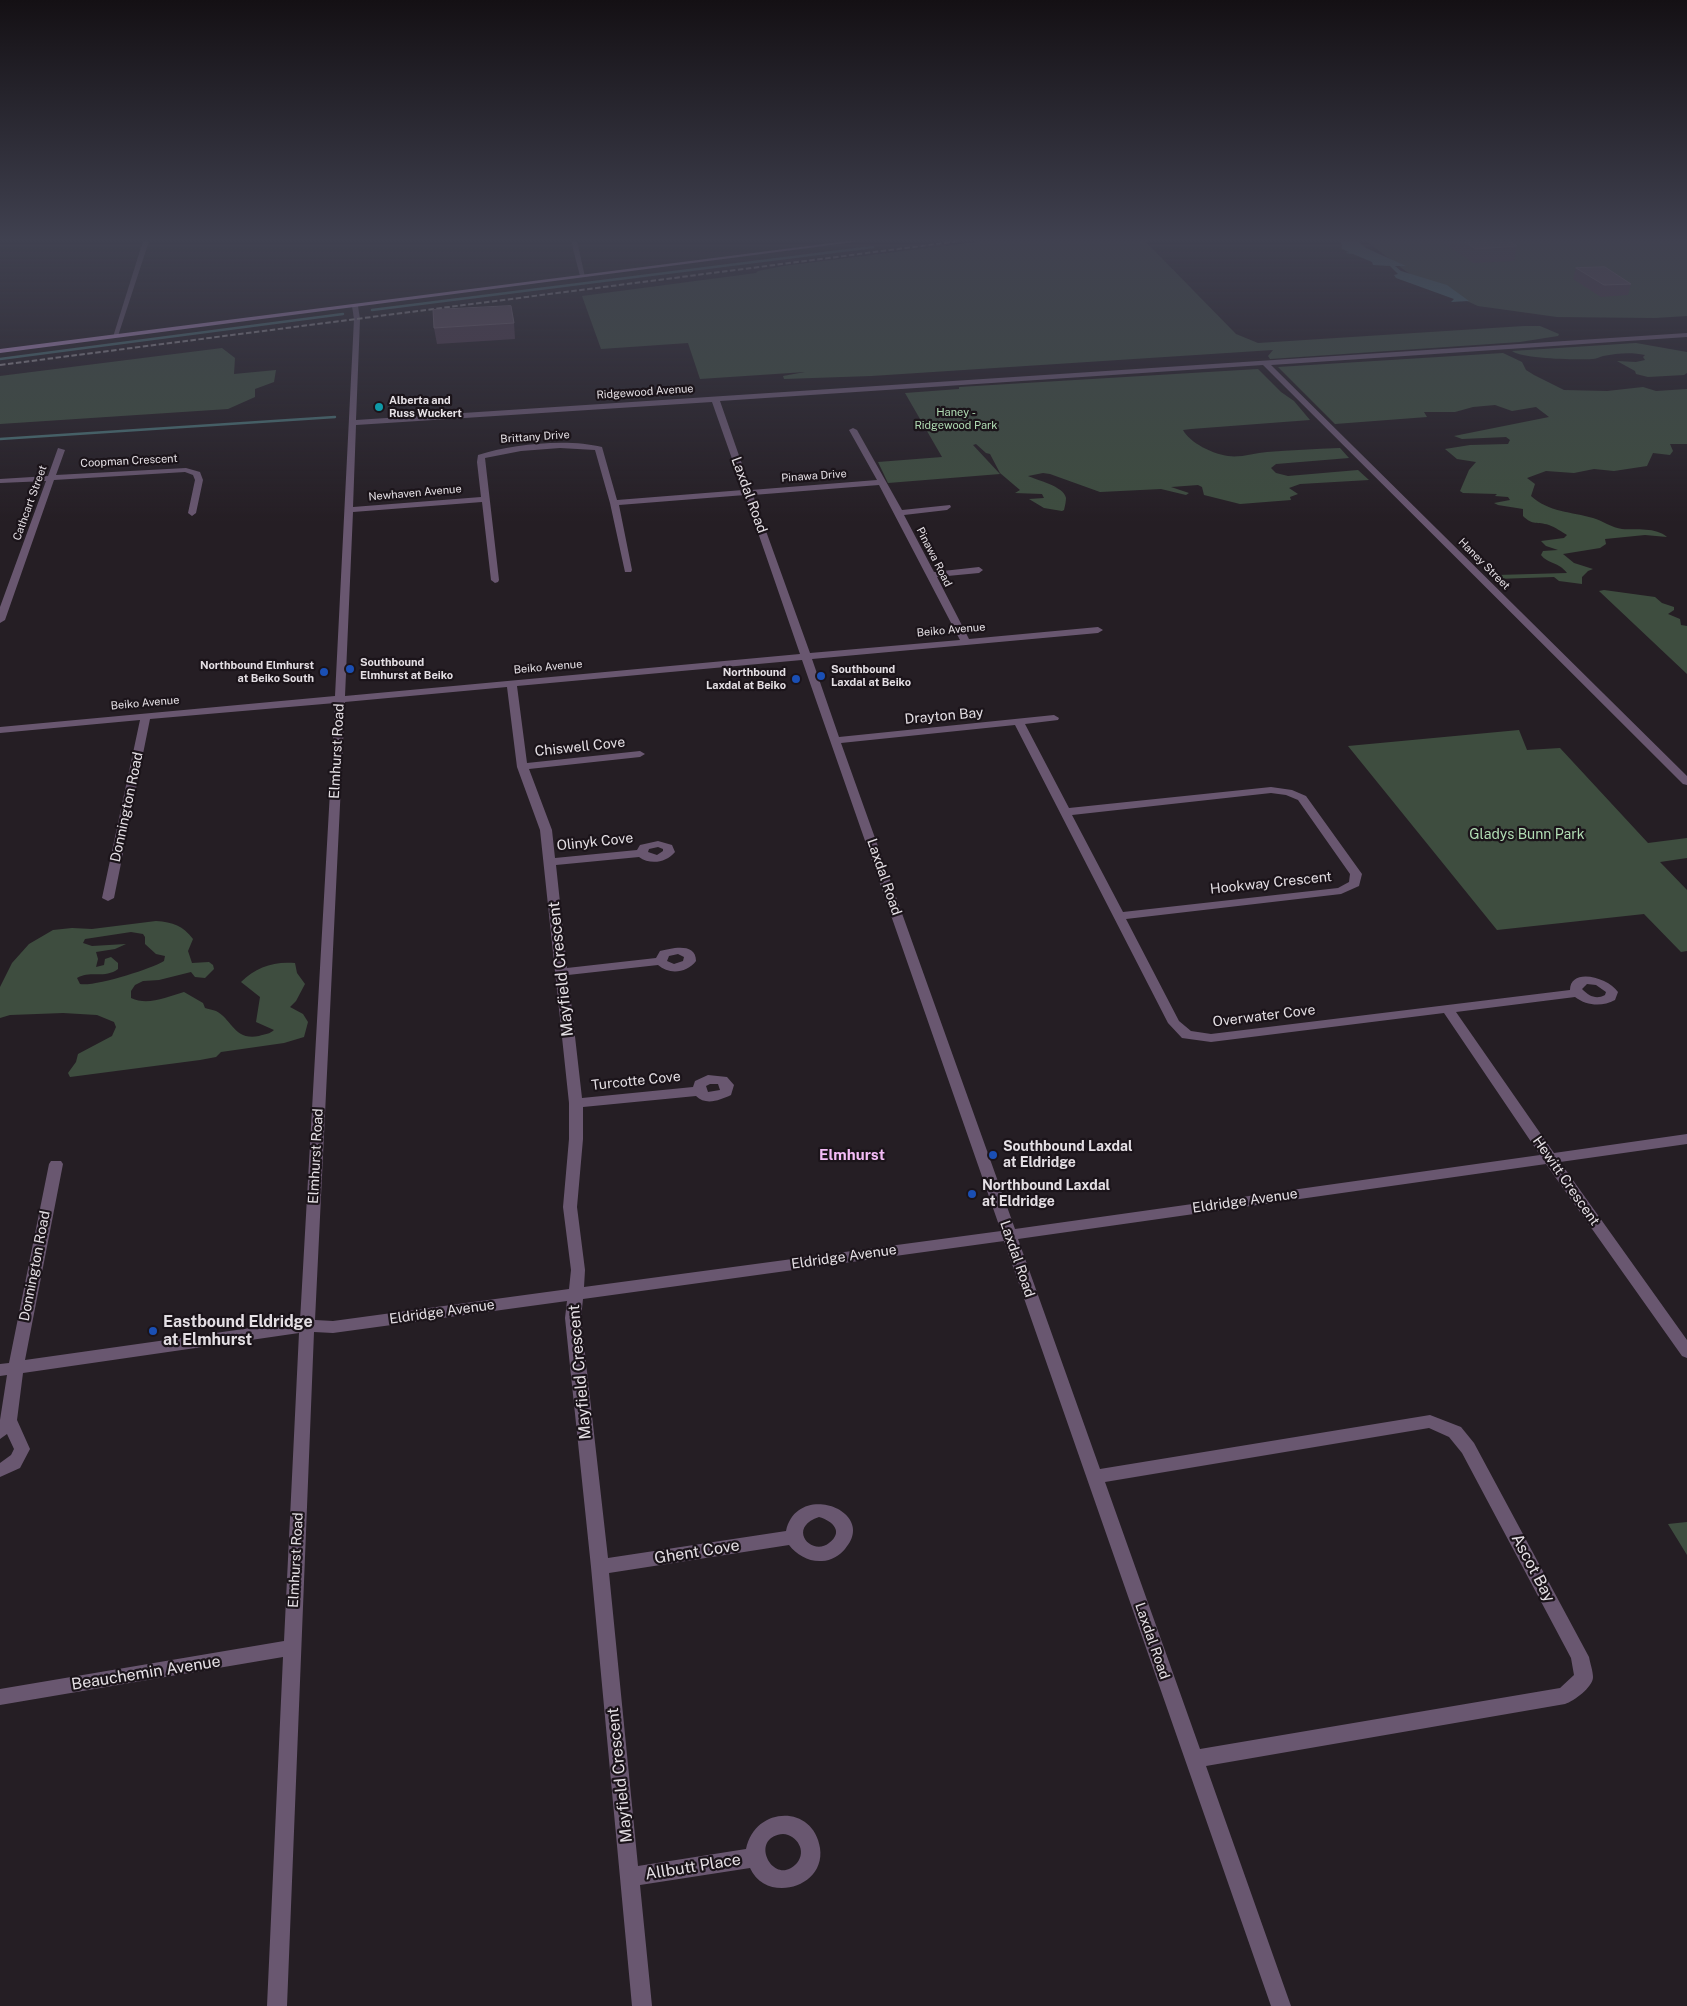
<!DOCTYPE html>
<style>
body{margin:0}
canvas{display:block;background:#251e24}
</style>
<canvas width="1687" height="2006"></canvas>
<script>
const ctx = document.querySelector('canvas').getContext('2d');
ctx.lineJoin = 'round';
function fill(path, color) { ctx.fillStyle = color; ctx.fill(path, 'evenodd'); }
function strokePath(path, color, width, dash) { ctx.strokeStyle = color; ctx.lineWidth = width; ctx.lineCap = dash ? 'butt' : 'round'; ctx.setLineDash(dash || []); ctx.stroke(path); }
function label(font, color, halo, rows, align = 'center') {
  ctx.font = font + ' "Public Sans",sans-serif'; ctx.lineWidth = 4.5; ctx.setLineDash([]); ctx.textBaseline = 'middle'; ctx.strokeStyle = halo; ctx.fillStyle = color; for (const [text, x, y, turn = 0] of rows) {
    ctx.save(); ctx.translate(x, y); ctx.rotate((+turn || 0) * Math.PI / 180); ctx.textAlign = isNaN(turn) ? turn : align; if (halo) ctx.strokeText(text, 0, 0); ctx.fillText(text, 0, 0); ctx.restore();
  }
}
fill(new Path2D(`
 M984,241h161l91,93 22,9 266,-17h16l19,8 -1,2 -38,6 -250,17 -2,-3 5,-6 -402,26 -87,3 -1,-3 22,-4 -105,7 -12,-36 -87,6 -19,-53 174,-23 2,-2 25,-5z
 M1366,241h321v75l-32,2 -98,-1 -79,-11 -63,-28z
 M1636,343l51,9v21l-3,2 -36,2 -12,-3 -1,-3 -18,-10 19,1 9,-2 -2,-3 2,-2c-13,-3 -28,-2 -42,1 -4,1 -7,3 -11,3 -15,1 -69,0 -80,-8z
 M222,348l13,10 -1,16 42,-4 -2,12 -19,7v8l-27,12 -228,15v-48z
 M1503,353l19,9 4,8 8,5 30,15 43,1 36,-4 13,4 31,-2v55h-17l3,7 -3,4 -17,-2 -6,13 -33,5 -20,-2 -20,4 -28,-2 -19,7 8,6 -4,12c17,16 41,16 62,22 10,3 19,10 29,11 14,1 34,-2 45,8l-22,-2 -40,4 1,5 -6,4 -37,6 11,9 19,6 -5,2 -6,6v7l-23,-3 -5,-4 -58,2 -1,-3 2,-1 70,-2c-8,-11 -19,-9 -26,-18l2,-4 15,-1 -12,-4 -5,-5 23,-3 3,-3c-5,-3 -12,-8 -18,-10 -12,-4 -16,1 -26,-9v-7l-25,-4 -4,-2 16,-3 -2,-3 -13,-1 2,-2 -34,-1 -3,-2 9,-21 7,-8 -19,-3 -12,-10 25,-4 38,-1 2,-4 -4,-3 -44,2 -8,-3 95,-19 -13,-10 -24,4 -17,-6 -22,2 -18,5h-31l3,5 -92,7 -57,-57z
 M1258,369l23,23 13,9 16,19 -119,9 -8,1c7,13 30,24 45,26 12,2 27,-3 39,-4 24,-2 48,-3 73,-4l9,10 -73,6 -5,4 5,5 12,3 70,-6 11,10 -69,4 -11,4 9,6 -8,3 1,3 -51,4 -36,-9 -2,-8 -4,-2 -27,2 18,6 -3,2 -25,-6 -61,3 -50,-18 -7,-1 -15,3c8,4 36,10 38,22 0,3 -1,8 -2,12l-2,1 -18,-3 -15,-9 15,-1 -2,-4 -27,-1 5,-3 -20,-17 -10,-19 -4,-1 -10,-9 -3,1 27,29 -112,9 -10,-21 64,-5 -37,-64 54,-4v-2z
 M1604,590l51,7 7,6 12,4v3l-6,4 12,5 1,6 6,1v48l-88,-83z
 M1519,730l8,20 33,-2 88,95 39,-5v20l-27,4 27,28v61l-6,1 -37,-38 -147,16 -149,-184z
 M156,921c17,1 27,5 37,18l-5,12 4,12 17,-1 4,3 1,4 -9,9 -10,-1 -4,-5 -32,8 -16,1 -8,4 -4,6v7c17,8 35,-1 53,-6l19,11 2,5c3,1 8,2 11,3 16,8 18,30 43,25 6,-2 11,-2 15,-6l-18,-8 4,-25 -19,-15c15,-15 33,-21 54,-19l2,10 8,11 -9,17 -6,6 13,7 5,8 -4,15 -20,6 -63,9 -5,5 -16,3 -130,17 -2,-4 8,-11 2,-8 34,-18 4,-9 -2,-5 -17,-7 -34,-2 -53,2 -10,3v-31l12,-24 17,-19 24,-14 19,-2 20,1zM131,932l12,2 2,3v7l11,10 9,2 -1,5c-13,8 -70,26 -84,23l-3,-6c13,-8 28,1 41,-9v-6l-7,-6 -6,2 -1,6 -8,2 2,-8 -2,-7 19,-3 11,-5 -34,2 -9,-3 2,-4z
 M1687,1522v33l-19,-31z`), '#3e4d3f');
fill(new Path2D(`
 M1341,241h16l9,7 40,18h-11l6,5 46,14 22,16 -18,1 3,-3 -58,-21 -2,-3 4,-1 -8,-8 -17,-1 -1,-3 -19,-8 -8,-1 4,-1 -7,-3z`), '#486e71');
strokePath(new Path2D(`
 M372,310l501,-63
 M0,359l343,-45
 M0,439l335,-22`), '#486e71', 2.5);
fill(new Path2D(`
 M143,241h6l-31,95 -5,1z
 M571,241h6l8,36 -5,-1z
 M355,304l3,2 2,13 -4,101 1331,-87v4l-416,28 416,411v9l-4,-1 -420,-419 -543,36 31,89 126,-10 -28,-50 4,-2 4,2 45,80 48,-5 1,2 -4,3 -43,5 30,57 45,-5 4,3 -4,3 -42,4 32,62 129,-12 5,3 -5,3 -286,26 27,78 215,-22 5,3 -1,2 -33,4 44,84 202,-21 21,3 14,6 56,78 -3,12 -18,8 -215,25 53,102 12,10 20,3 359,-44c0,-23 38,-13 48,2l-3,8c-13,7 -28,6 -40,-3l-119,15 98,141 133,-19v10l-127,18 127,178v18l-5,-2 -136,-192 -528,75 82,230 330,-54 31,12 13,16 115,214c1,6 4,14 4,20 0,10 -19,24 -28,27l-359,62 85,240h-20l-267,-765 -421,58 -2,19 27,240 178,-27c11,-51 93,-20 59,18 -5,6 -14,12 -23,12 -13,1 -25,-6 -33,-16l-180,28 29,293 108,-17c9,-43 67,-45 74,-1 6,40 -54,56 -70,20l-110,17 12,121h-20l-41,-439 -26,-249 2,-17 -234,32 -19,-1 -27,674h-20l16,-349 -283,48v-16l284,-48 15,-308 -276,40 -6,47 13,29 -10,19 -20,9v-14l11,-8 3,-6 -7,-15 -7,5v-19l7,-45 -7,1v-12l9,-1 40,-199 2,-3h10l2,3 -38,196 275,-39 35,-618 -185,16 -36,179 -6,3 -6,-3 38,-178 -140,13v-6l335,-31 19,-377 -2,-13zM712,402l31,88 -126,10 -15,-53c-34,-9 -91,-3 -124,8l-1,7 4,35 -128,10 3,-82zM560,448l35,2 15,53 15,69h6l1,-2 -13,-65 126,-10 55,159 -455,42 8,-184 129,-10 9,78 4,3 3,-1 1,-2 -14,-122 36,-7zM879,485l81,155 -150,13 -57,-158zM802,660l199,571 -417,56 1,-17 -8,-63 6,-68v-32l113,-11c10,10 24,4 35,-1l3,-10 -7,-8 -19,-2 -13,6 -2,6 -111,11 -14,-123 90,-10c11,10 29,8 38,-4 0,-19 -24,-13 -36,-10l-4,7 -89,10 -11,-103 83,-8c11,8 27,6 36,-5l-3,-7 -14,-4 -18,4 -3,5 -82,8 -3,-28 -23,-61 111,-12 5,-3 -5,-3 -113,12 -10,-77zM507,687l10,80 23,63 29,273v36l-6,68 8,63 -2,19 -236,32 -18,-1 30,-618zM1015,725l153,298 14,15 29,4 233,-29 96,142 -525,74 -174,-486zM1271,793l15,2 12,5 52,74 -1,8 -11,6 -215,24 -51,-97zM658,847l5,2v2l-6,4 -9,-3 1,-3zM678,954l6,3 -1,4 -9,3 -7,-3 2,-5zM1587,984l9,1 10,7 -1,3c-9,5 -16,1 -23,-6zM710,1084h8l2,6 -12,2 -2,-6zM1429,1428l20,9 13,16 109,205 3,17 -14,13 -360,61 -95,-267zM819,1517c14,4 25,15 10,26 -17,14 -43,-15 -10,-26zM783,1834c14,1 24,17 14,29 -23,26 -50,-26 -14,-29z
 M58,448l7,2 -9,25 130,-7 14,4 3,8 -7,33 -4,3 -4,-3 7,-33 -2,-5 -8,-3 -131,8 -49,140 -5,3v-16l46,-126 -46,2v-4l48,-3z`), '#695770');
fill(new Path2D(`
 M847,241h15l-862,112v-4z`), '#b38cc1');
strokePath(new Path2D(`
 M0,365l960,-124`), '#948e93', 2, [5.5, 2.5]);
fill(new Path2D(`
 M1441,241h68l8,5 -3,15 -41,2z
 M1576,268l55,16 -3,11 -27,2 -28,-18z
 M514,323l1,16 -78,5 -3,-16z`), '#4e3a4c');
const building = new Path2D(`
 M1464,241h45l8,5 -41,3z
 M1605,267l26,17 -27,1 -28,-17z
 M511,306l3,17 -80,5 -1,-18z`);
fill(building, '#5e4c5d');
strokePath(building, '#736372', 1);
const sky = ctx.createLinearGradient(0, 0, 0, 522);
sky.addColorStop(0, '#141014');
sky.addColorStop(0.46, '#404150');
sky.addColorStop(1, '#40415000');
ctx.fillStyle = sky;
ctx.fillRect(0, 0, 1687, 522);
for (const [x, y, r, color] of [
 [379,407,5,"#0f9aa8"],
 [350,669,5,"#1a4fb4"],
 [324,672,5,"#1a4fb4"],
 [821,676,5,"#1a4fb4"],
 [796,679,5,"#1a4fb4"],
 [993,1155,5,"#1a4fb4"],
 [972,1194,5,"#1a4fb4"],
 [153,1331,5,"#1a4fb4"]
]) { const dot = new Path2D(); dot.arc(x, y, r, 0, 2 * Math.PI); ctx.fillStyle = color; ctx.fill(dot); strokePath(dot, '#1b141a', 2); }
label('11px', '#e4dfe4', '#1b141a', [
 ["Ridgewood Avenue",645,392,-4],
 ["Brittany Drive",535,437,-4],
 ["Coopman Crescent",129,461,-3],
 ["Pinawa Drive",814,476,-4],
 ["Newhaven Avenue",415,493,-5],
 ["Cathcart Street",30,503,-70],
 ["Pinawa Road",934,557,63],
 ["Haney Street",1484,564,45],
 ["Beiko Avenue",951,630,-5],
 ["Beiko Avenue",548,667,-5],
 ["Beiko Avenue",145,703,-5]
]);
label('bold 11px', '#e4dfe4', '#1b141a', [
 ["Alberta and",389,401],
 ["Russ Wuckert",389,414],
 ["Southbound",360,663],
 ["Elmhurst at Beiko",360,676],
 ["Northbound Elmhurst",314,666,"right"],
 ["at Beiko South",314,679,"right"],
 ["Southbound",831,670],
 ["Laxdal at Beiko",831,683],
 ["Northbound",786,673,"right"],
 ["Laxdal at Beiko",786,686,"right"]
], 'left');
label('11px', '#b1ddb4', '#1b141a', [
 ["Haney -",956,413],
 ["Ridgewood Park",956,426]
]);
label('14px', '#e4dfe4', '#1b141a', [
 ["Laxdal Road",749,495,70],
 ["Drayton Bay",944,716,-5],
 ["Chiswell Cove",580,747,-6],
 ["Elmhurst Road",337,751,-87],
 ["Donnington Road",127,807,-78],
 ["Olinyk Cove",595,842,-6],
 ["Laxdal Road",884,877,71],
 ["Hookway Crescent",1271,883,-6],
 ["Overwater Cove",1264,1016,-7],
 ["Turcotte Cove",636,1081,-6],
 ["Elmhurst Road",316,1156,-87],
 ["Hewitt Crescent",1566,1181,55],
 ["Eldridge Avenue",1245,1201,-8],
 ["Eldridge Avenue",844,1257,-8],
 ["Laxdal Road",1017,1259,71],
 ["Donnington Road",35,1266,-79],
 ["Eldridge Avenue",442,1312,-8],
 ["Elmhurst Road",296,1560,-87],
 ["Laxdal Road",1152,1641,71]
]);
label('14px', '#b1ddb4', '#1b141a', [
 ["Gladys Bunn Park",1527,835]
]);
label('bold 14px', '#e4dfe4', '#1b141a', [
 ["Southbound Laxdal",1003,1147],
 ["at Eldridge",1003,1163],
 ["Northbound Laxdal",982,1186],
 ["at Eldridge",982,1202]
], 'left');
label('bold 15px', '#f4bcf7', '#1b141a', [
 ["Elmhurst",852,1155]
]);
label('16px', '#e4dfe4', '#1b141a', [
 ["Mayfield Crescent",561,969,-96],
 ["Mayfield Crescent",580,1372,-95],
 ["Ghent Cove",697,1552,-9],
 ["Ascot Bay",1533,1568,62],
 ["Beauchemin Avenue",146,1673,-9],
 ["Mayfield Crescent",620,1775,-96],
 ["Allbutt Place",693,1867,-9]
]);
label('bold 16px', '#e4dfe4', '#1b141a', [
 ["Eastbound Eldridge",163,1322],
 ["at Elmhurst",163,1340]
], 'left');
</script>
